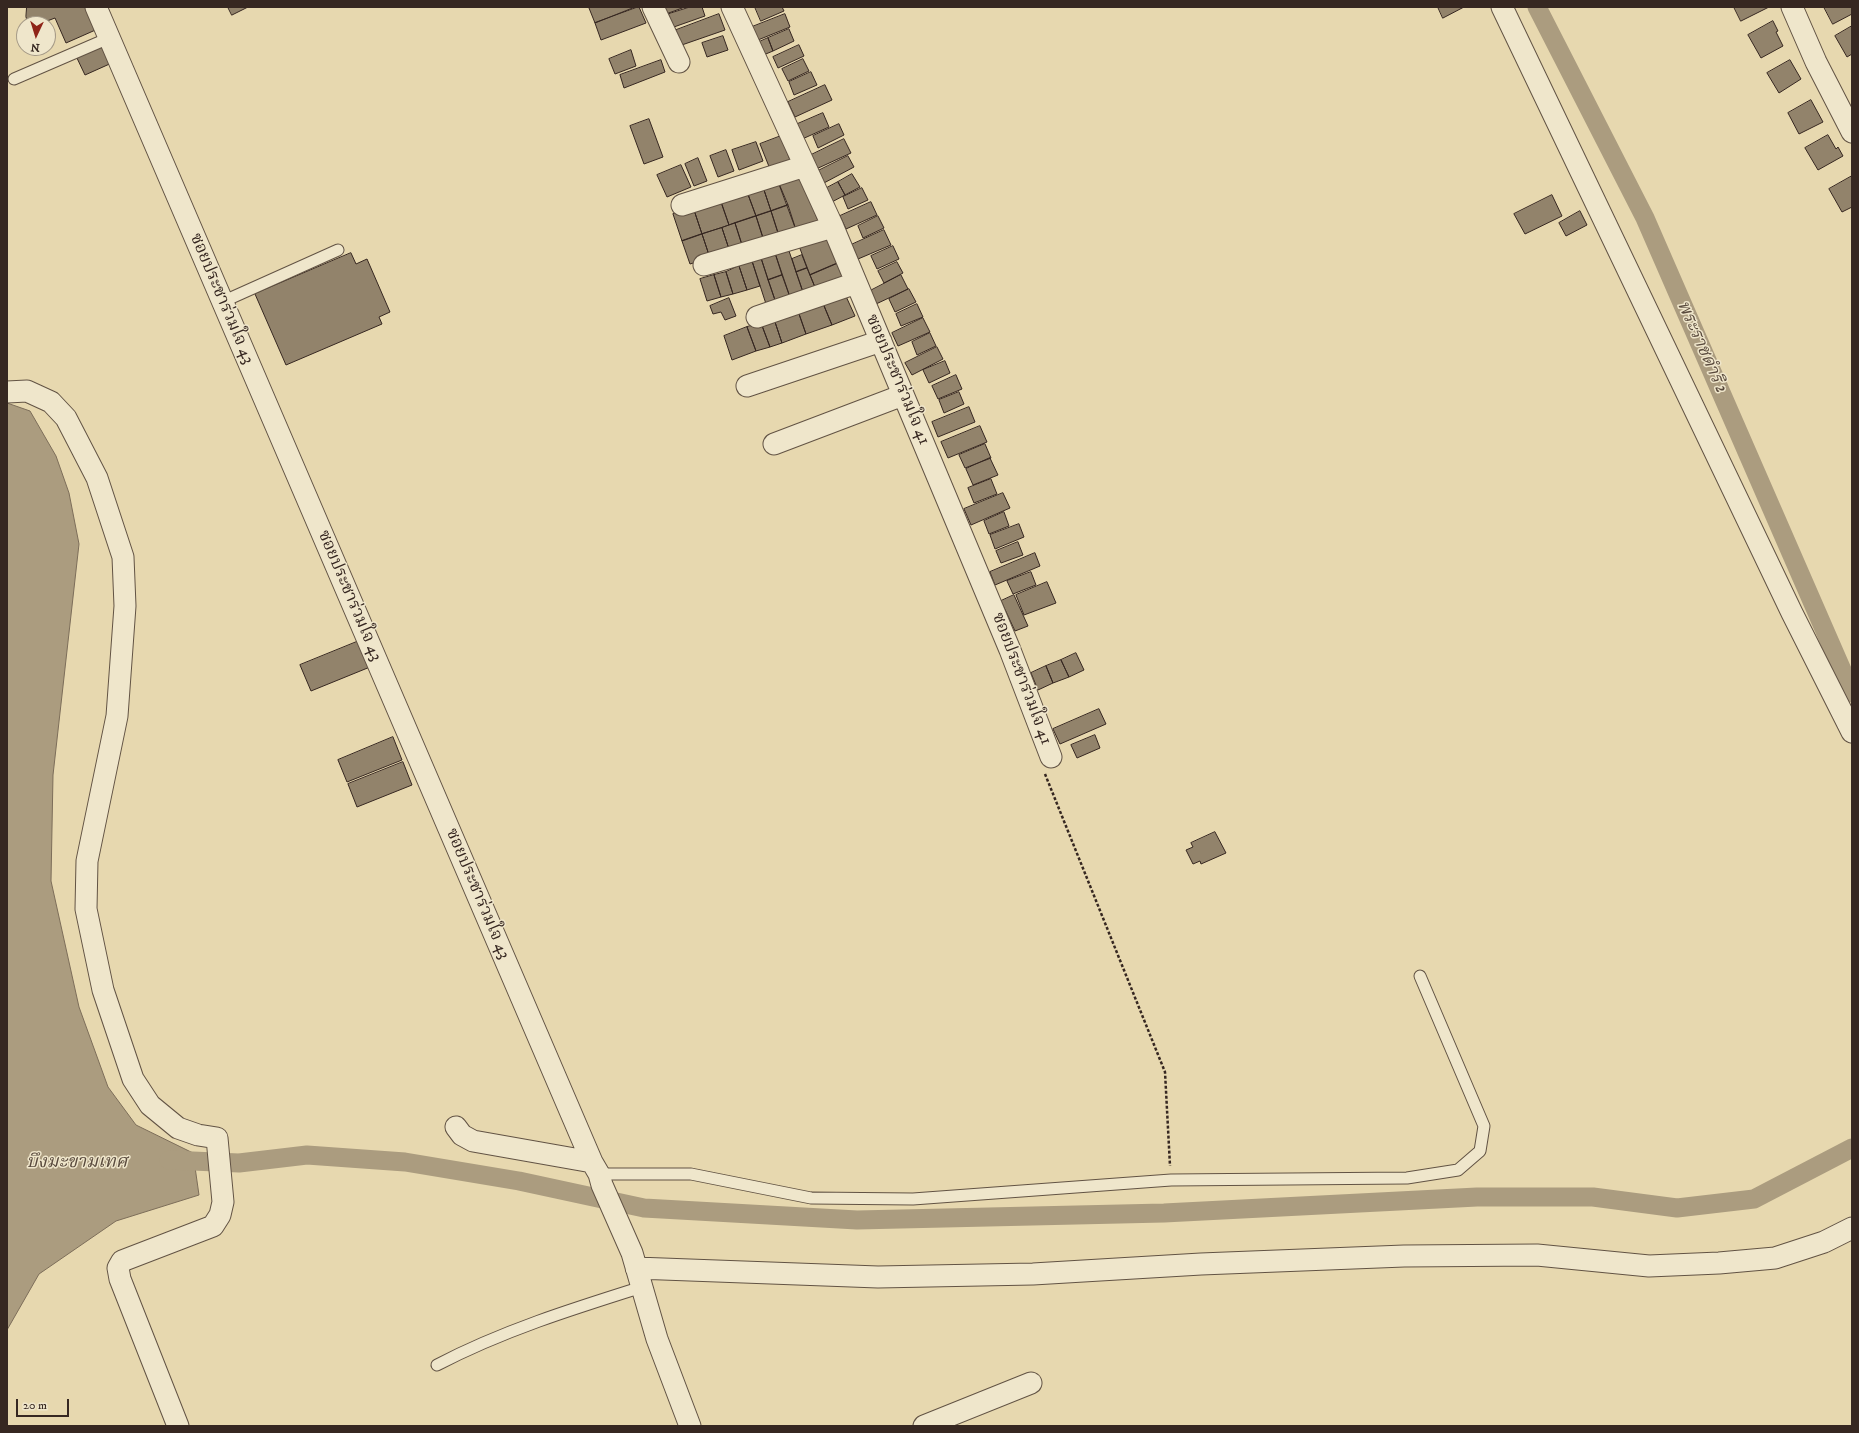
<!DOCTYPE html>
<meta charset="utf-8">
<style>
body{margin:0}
#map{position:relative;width:1859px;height:1433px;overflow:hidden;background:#e7d8af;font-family:"IM FELL DW Pica",serif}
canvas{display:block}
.frame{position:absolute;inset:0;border:8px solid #362721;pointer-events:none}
.north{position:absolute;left:16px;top:16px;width:40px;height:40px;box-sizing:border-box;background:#efe6cb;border:1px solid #a59a87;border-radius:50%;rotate:184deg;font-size:11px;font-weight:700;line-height:16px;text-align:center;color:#362721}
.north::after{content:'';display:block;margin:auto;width:14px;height:18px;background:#8f2418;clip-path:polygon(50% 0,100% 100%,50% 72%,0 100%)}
.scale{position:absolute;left:16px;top:1399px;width:53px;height:18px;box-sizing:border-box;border:2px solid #362721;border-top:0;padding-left:5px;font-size:12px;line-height:14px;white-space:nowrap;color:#362721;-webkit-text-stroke:3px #efe6cb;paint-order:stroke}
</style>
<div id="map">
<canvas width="1859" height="1433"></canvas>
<div class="frame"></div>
<div class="north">N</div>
<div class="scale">20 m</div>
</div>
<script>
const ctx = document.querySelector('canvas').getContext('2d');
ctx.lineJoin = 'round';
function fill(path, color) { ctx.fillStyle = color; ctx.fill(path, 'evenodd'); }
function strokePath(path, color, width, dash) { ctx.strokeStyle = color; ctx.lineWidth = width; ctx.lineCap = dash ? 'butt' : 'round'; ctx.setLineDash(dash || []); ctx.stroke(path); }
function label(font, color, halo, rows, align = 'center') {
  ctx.font = font + ' "IM FELL DW Pica","Noto Serif Thai",serif'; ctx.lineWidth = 3; ctx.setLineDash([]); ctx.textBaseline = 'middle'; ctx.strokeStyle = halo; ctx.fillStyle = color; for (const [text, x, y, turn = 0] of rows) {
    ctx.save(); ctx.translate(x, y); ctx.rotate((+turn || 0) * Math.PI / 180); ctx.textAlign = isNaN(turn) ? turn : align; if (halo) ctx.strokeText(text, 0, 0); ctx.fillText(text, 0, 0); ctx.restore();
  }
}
const water = new Path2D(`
 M7,403l23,8 26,45 13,37 10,51 -26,231 -2,106 28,126 29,80 28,38 57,28 6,42 -83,26 -77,53 -32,56z`);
fill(water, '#ab9c7f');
strokePath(water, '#7c6d59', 1);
strokePath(new Path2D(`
 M1537,7l108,211 207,475
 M169,1160l70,3 68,-8 98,7 114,19 125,27 213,12 307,-7 313,-16h116l84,11 77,-9 98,-51`), '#ab9c7f', 19);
const building = new Path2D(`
 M27,7h64l9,21 -34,15 -11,-25 -16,6h-11l-2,-7z
 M228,7h20l-16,8z
 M593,7h42l-40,16 -6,-15z
 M639,7l7,16 -45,17 -6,-17z
 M664,7h21l-19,7z
 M690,7h12l3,9 -34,12 -5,-13z
 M755,7h27l2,4 -23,10z
 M1438,7h26l-21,11z
 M1734,7h35l-28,14z
 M1824,7h28v7l-19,10z
 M719,14l6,16 -49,17 -5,-15z
 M785,14l5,13 -32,13 -6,-13z
 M1773,21l5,10 -2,1 7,14 -22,12 -13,-23z
 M1852,26v28l-5,3 -12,-21z
 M789,29l5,12 -21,10 -5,-13z
 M723,36l5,14 -21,7 -5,-14z
 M768,38l5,13 -12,5 -6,-12z
 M105,42l9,20 -29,13 -9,-19z
 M799,45l5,11 -26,12 -5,-11z
 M631,50l5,16 -21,8 -6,-15z
 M803,59l6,12 -21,10 -6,-12z
 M661,60l4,12 -41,16 -4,-13z
 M1790,60l11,19 -22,14 -12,-20z
 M811,72l6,13 -23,10 -5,-13z
 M825,85l7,15 -37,17 -7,-15z
 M1811,100l12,22 -24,12 -11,-21z
 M823,113l6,14 -29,13 -7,-14z
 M649,119l14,38 -19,7 -14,-38z
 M839,124l5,11 -26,13 -5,-12z
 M1828,135l8,14 2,-2 5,9 -25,14 -13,-22z
 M781,136l9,24 -20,9 -10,-25z
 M844,139l7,14 -37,17 -7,-13z
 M756,142l7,19 -24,9 -7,-20z
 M726,150l8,21 -16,6 -8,-21z
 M848,156l6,11 -32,17 -6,-12z
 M698,158l9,23 -13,5 -9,-22z
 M681,165l10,22 -24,10 -10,-22z
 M798,171l21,52 -23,7 -19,-51z
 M852,174l8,13 -15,8 -7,-13z
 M1852,176v31l-10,5 -13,-23z
 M777,179l11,26 -17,6 -9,-27z
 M838,182l7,13 -15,8 -7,-13z
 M762,184l9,27 -15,5 -10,-27z
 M862,188l6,12 -20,9 -5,-12z
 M746,189l10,27 -27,9 -9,-26z
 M1552,195l10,21 -37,18 -11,-20z
 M720,199l9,26 -27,9 -9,-27z
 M871,202l6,13 -31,14 -6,-13z
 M788,205l8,25 -17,6 -8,-25z
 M693,207l9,27 -20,7 -9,-27z
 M771,211l8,25 -15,5 -8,-25z
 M1580,211l7,14 -21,11 -7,-13z
 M756,216l8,25 -21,7 -8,-25z
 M878,216l6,12 -21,10 -5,-12z
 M735,223l8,25 -13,4 -8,-24z
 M722,228l8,24 -20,6 -8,-24z
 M884,230l7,15 -33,14 -7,-14z
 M702,234l8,24 -20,6 -8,-23z
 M827,234l11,29 -28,12 -11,-29z
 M893,246l6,13 -22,10 -6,-13z
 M788,248l16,47 -13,5 -16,-47z
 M351,253l5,11 11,-5 23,53 -11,5 3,7 -96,41 -31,-71z
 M775,253l7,22 -14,5 -7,-22z
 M802,255l5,13 -11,4 -4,-13z
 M761,258l15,45 -9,4 -15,-46z
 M752,261l8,25 -13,4 -8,-24z
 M897,262l6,11 -19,10 -6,-12z
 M838,263l8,18 -29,11 -7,-17z
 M739,266l8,24 -14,4 -7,-22z
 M807,268l10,24 -13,3 -8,-23z
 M726,272l7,22 -12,3 -7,-22z
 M714,275l7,22 -14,4 -7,-22z
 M782,275l9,25 -15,3 -8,-23z
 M901,275l7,14 -32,15 -6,-13z
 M909,289l7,13 -21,10 -6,-13z
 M844,292l11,24 -23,9 -10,-24z
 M729,298l7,18 -11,4 -4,-8 -8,2 -3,-8z
 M822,301l10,24 -26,9 -8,-23z
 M917,304l6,13 -22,9 -5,-12z
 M798,311l8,23 -24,9 -8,-24z
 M923,318l7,14 -32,14 -6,-13z
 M774,319l8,24 -12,4 -9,-24z
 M761,323l9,24 -14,4 -9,-24z
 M747,327l9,24 -24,9 -8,-24z
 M930,333l6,13 -19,9 -5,-13z
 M937,347l6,12 -31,16 -7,-12z
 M945,361l5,12 -21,10 -6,-13z
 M956,375l6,14 -24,10 -6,-13z
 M959,392l5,12 -20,9 -5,-13z
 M969,407l6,15 -37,15 -6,-15z
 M980,426l7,16 -39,16 -7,-16z
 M985,444l6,14 -26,10 -6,-13z
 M990,458l8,17 -25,10 -7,-16z
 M991,479l6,15 -23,9 -6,-15z
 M1003,493l7,15 -39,17 -7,-16z
 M1004,512l5,14 -20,8 -5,-13z
 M1019,524l5,13 -29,12 -5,-14z
 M1018,542l5,13 -22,8 -5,-12z
 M1035,553l5,13 -45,19 -5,-13z
 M1031,572l5,13 -23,9 -6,-13z
 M1047,582l9,21 -32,12 -8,-20z
 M1014,595l14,31 -13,5 -14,-30z
 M359,641l11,26 -59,24 -11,-26z
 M1076,653l8,17 -15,7 -8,-17z
 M1061,660l8,17 -16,6 -7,-17z
 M1046,666l7,17 -15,7 -7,-17z
 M1099,709l7,15 -46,20 -7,-15z
 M1095,735l5,13 -23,10 -6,-13z
 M393,737l9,23 -55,22 -9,-22z
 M403,762l9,23 -55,22 -9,-23z
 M1215,832l11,21 -25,11 -1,-3 -7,3 -7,-14 7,-3 -2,-4z`);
fill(building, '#92836b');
strokePath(building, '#362721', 1);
const lane = new Path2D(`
 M14,79l95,-41
 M222,302l116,-52
 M599,1174h92l120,24 102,1 258,-19 236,-2 51,-8 22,-19 4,-25 -64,-150
 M437,1365c65,-34 135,-56 205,-78`);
const street = new Path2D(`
 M96,7l496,1155 7,12 3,11 30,68 25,86 33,87
 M653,7l26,55
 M732,7l101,220 177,423 41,107
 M1502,7l290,606 60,119
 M1792,7l24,55 36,70
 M682,205l123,-39
 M704,265l129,-38
 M757,317l99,-34
 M747,386l134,-45
 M7,392l20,-1 24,11 15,16 31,60 26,79 2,49 -8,110 -30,145 -1,48 17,81 30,89 17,26 28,23 20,7 19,3 6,64 -3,13 -7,11 -91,35 -4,7 2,11 58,147
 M774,444l129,-49
 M456,1127l6,8 11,6 119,21
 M636,1268l242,9 155,-3 168,-10 203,-8 133,-1 112,11 70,-3 56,-5 49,-16 28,-14
 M924,1426l107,-43`);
strokePath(lane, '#625344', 13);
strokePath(street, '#625344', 23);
strokePath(new Path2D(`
 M1045,774l120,298 5,94`), '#362721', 2.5, [3, 2]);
strokePath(lane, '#efe6cb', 11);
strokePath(street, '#efe6cb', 21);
label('17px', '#362721', '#efe6cb', [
 ["ซอยประชาร่วมใจ 43",221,299,67],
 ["ซอยประชาร่วมใจ 41",897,380,67],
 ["ซอยประชาร่วมใจ 43",349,596,67],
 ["ซอยประชาร่วมใจ 41",1021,679,69],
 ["ซอยประชาร่วมใจ 43",477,894,67]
]);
label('italic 18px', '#594a3d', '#efe6cb', [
 ["พระราชดำริ 2",1701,347,66],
 ["บึงมะขามเทศ",77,1163]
]);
</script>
